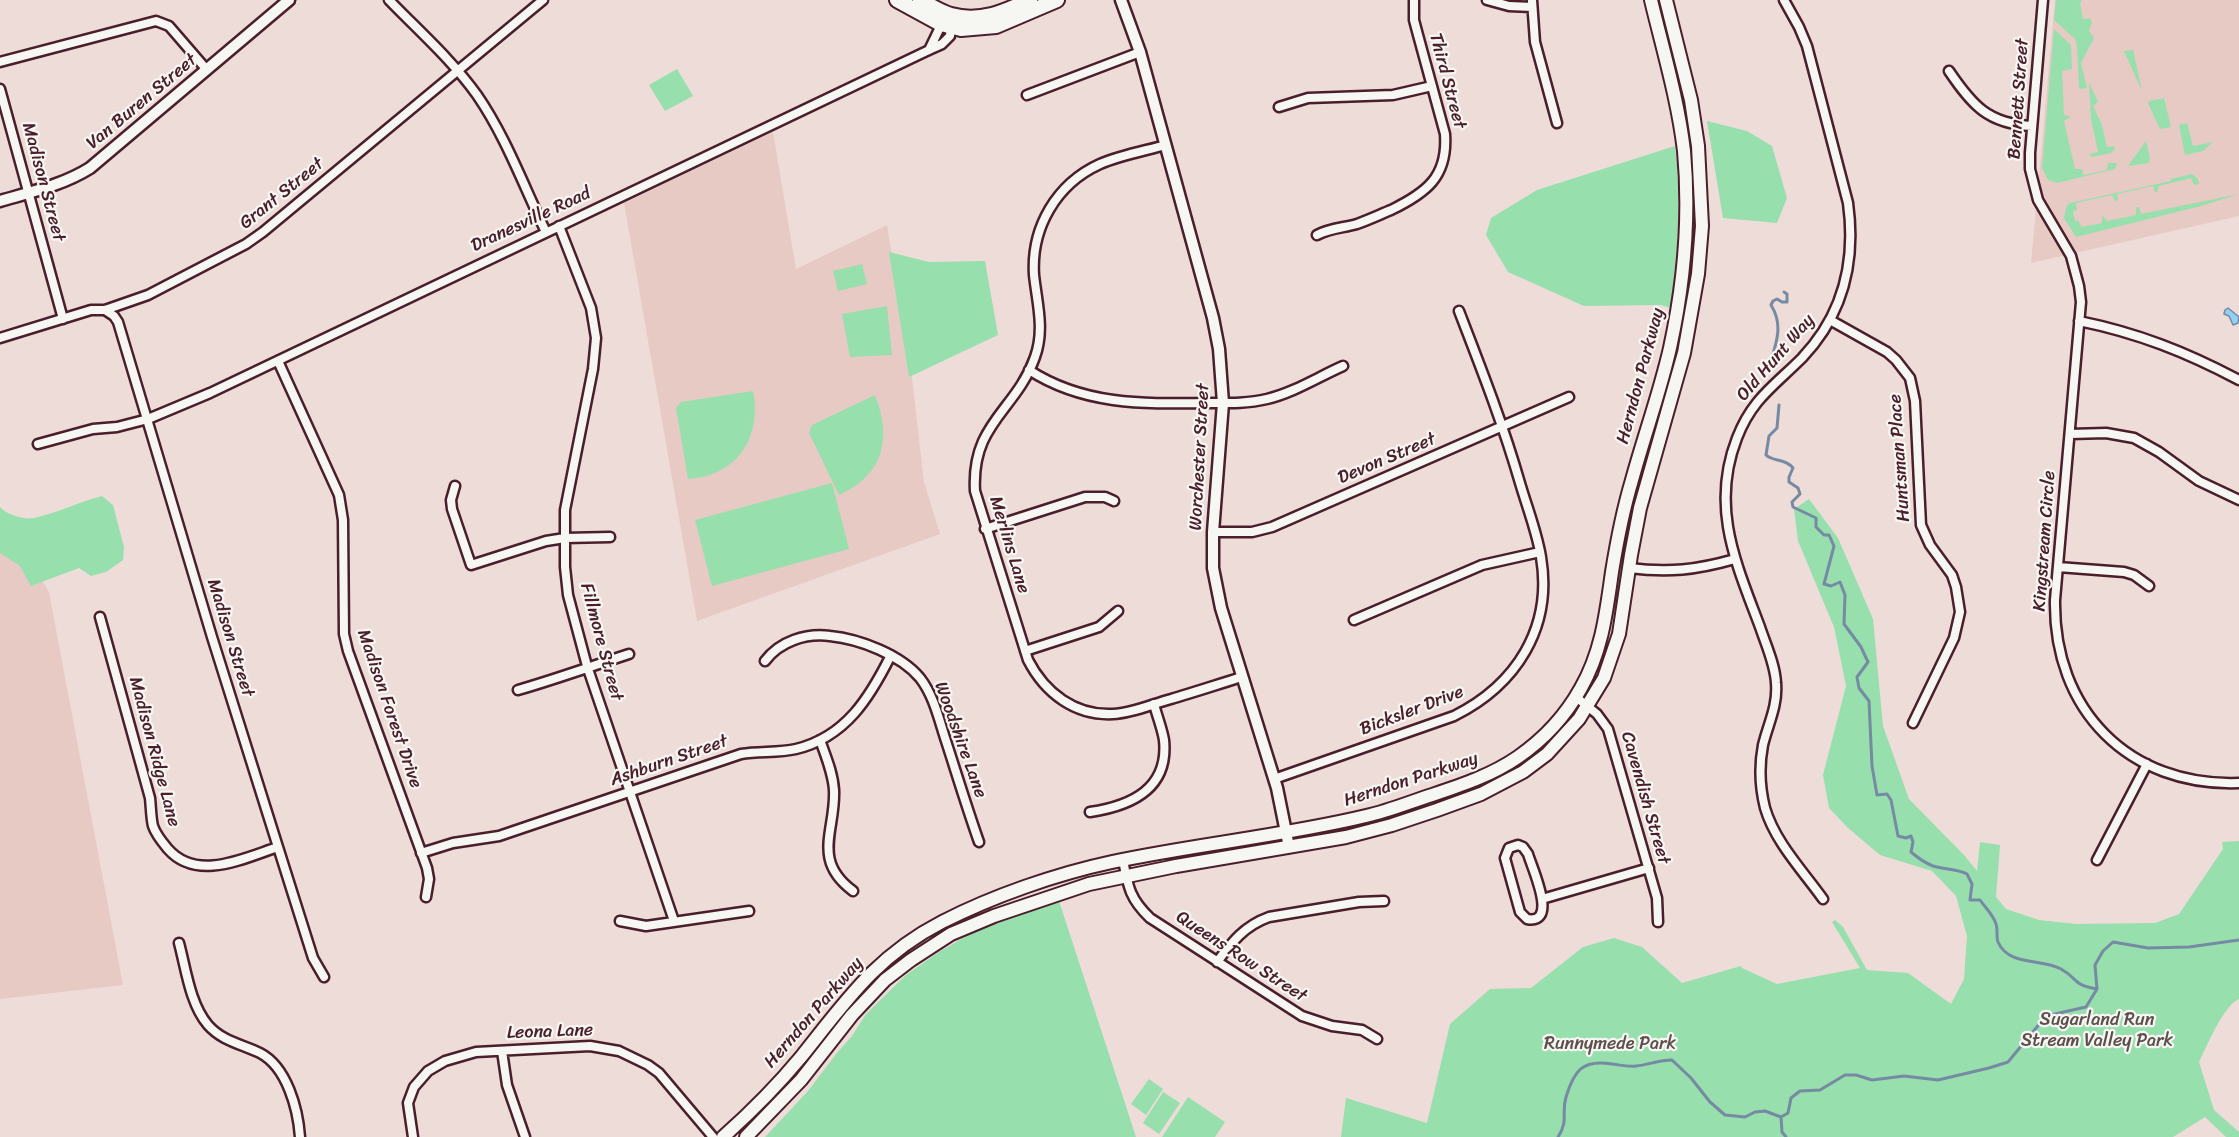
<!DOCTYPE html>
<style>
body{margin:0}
canvas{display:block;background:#eedcd8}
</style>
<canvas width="2239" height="1137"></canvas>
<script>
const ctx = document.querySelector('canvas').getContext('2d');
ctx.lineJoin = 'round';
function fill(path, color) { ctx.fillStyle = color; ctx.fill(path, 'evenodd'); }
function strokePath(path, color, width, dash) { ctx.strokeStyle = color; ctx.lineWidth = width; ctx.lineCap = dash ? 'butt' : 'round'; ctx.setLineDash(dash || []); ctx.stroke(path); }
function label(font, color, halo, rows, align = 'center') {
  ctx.font = font + ' Sriracha,sans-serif'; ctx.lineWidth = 4.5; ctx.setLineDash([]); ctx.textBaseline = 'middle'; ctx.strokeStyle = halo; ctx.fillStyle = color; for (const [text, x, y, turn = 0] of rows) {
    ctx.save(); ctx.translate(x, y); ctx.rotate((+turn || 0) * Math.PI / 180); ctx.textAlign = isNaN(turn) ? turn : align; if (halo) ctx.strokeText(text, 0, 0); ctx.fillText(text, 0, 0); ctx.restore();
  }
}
fill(new Path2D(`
 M2055,0h184v216l-208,47z
 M773,132l23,137 91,-44 25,153 12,104 16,52 -243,87 -73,-418z
 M0,549l29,10 20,33 74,393 -123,14z`), '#e8cac5');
fill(new Path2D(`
 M2056,0h26l-2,3 3,16 7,-1 2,5 -3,8 5,7 -13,25 6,25 -7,1 -1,-2 -2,-41 -2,-7 -21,-19z
 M2054,29l17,16 1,24 -10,2 2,44 7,2 -7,4 11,48h7l1,6 24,-5 1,-7h9l-2,6 -58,14 -9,-3 -6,-12z
 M2133,50l9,41 -18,-40z
 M677,69l16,27 -28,15 -16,-26z
 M2089,82l9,20 -5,4 9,19 5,22 7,-1 1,3 -4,4 -19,4 -3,-3 9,-2 -7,-33z
 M2164,98l7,29 -11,2 -12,-26 1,-2z
 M1707,121l40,10 25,15 15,52 -10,25 -54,-5z
 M2187,123l6,23 20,-4 -10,9 -18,4 -6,-30z
 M2146,141l4,17 -1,5 -21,3z
 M1675,146c7,55 2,108 -4,162l-10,-3 -77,1 -76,-34 -22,-37 5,-17 46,-28z
 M2192,174l6,5 1,5 -5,1 -3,-7 -32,8 -2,6h-2l-2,-6 -36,8 1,6 -2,2 -4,-7 -36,8 1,7 -4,1 2,10h4l2,6 21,-4v-8l5,6 29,-6v-8h3l2,7 98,-20 -38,12 -125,31 -12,-19 3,-13 3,-2 101,-22v-2z
 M889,252l40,10 56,-1 13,74 -89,42z
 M862,264l5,20 -29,7 -5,-20z
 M887,306l5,49 -42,2 -8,-43z
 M753,391c9,46 -15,85 -65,88l-12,-71 5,-6z
 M875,395c17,43 9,80 -36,100l-30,-62 3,-8z
 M832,483l17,66 -137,37 -17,-66z
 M102,496l11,9 11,42 -1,13 -17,12 -15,4 -12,-8 -48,18 -11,-20 -20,-13v-46c7,8 24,13 34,11 23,-5 45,-16 68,-22z
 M1809,499l29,39 35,81 10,107 26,73 55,56 13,16 3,-29 20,3 -4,52 10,12 33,11 37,4 79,-1 24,-9 44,-65 -1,-7 17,-1v158c-16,7 -32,47 -40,63l15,48 25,22v5h-13l-21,-20 -32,20h-832l5,-39 81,25 23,-99 40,-35 41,-1 52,-41 31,-9 28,9 40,36 59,-17 1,2 35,16 83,-16 -28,-46 3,-2 8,7 24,43 41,3 43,31 13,-25 3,-43 -11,-40 -24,-25 -52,-16 -32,-27 -19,-20 -6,-33 23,-89 -12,-59 -36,-86 -4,-32z
 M1059,901l77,236h-371l43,-46 28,-37 16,-18 14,-22 40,-39 33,-23 31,-18 37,-16z
 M1149,1079l14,10 -17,26 -15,-11z
 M1163,1092l17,11 -21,31 -16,-11z
 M1188,1097l37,25 -10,15h-53z`), '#97dfad');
const water = new Path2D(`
 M2228,308l11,9 -1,6 -5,2 -4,-9 -5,-2 1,-4z`);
fill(water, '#93d1f4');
strokePath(water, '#768aa4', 1.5);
strokePath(new Path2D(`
 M1771,361c6,-20 12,-37 0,-56l2,-4 4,-2 5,3h5v-8l-3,-2
 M1779,405l-2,23 -8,8 -3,19c7,7 19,3 27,13l-4,9v5l9,6 2,6 -8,8 1,5 23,11v9l8,8h5l5,11 -10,38 7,2 9,-4 5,13 -1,29 17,23 7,15 -11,15 2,11 10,13 3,65 5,29 10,-1 4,6 7,36 8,2 5,-2 2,6 -2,10c7,6 14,11 22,14 12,4 23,2 34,8l5,10 -2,16h10c5,7 14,16 16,24 2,5 0,13 2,18 11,25 44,16 63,27 18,10 11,16 36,20
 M1781,1117l1,15 4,5
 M1558,1137c11,-17 3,-23 8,-40 8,-26 16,-38 46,-33 8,1 16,3 24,2 12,-1 23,-6 36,-6l19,18 19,24 15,13 20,2 10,-5 10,-1 16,6 7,-4 3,-15 9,-7 20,-1 25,-15h11l16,5 32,-4 34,4 51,-12 19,-6 38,-46 40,-9 11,-18 -2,-24 8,-14 10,-9 35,6 41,-1 50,-7`), '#768aa4', 3);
const minor = new Path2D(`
 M389,0c30,31 63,60 88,95 29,42 47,92 69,137
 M1487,0l22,6 23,1
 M1532,0l3,42 22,81
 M1784,0l15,27 8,19 41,157c8,58 -5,112 -46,155 -28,28 -50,41 -65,80 -27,69 -1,125 23,189 6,18 15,37 16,56 2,23 -8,41 -13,62 -4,21 -3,43 2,63 10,34 38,63 58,91
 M2043,0l-13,153v16l8,31 33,56 8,30 2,16 -26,298c-2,110 74,187 184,183
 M929,50l14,-29
 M0,62l156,-41 13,5 38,44
 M1949,71c23,34 39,53 83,55
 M0,89l63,230
 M1027,95l113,-43
 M1279,107l29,-9 85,-3 39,-9
 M1166,145c-22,6 -45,10 -66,19 -44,20 -69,64 -66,111 3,28 11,54 1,82 -19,54 -64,66 -60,134l53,169c17,33 47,56 85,54 20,-1 39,-10 58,-15 24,-7 48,-15 71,-22
 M559,226l32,82 5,30 -3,31 -28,141v57l3,28 19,71 87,255
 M1317,235c13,-7 26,-7 40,-11 11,-4 22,-9 34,-14 35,-17 57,-33 54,-76l-27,-99 -4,-15v-20
 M105,310l9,6 4,6 94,315 66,210 35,111 11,19
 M1830,320l57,32 9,8 14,18 5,23 6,124 9,20 22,30 4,12 4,25 -6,26 -41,85
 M2079,321c59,12 107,31 160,59
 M0,338l91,-28h14l43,-15 98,-51 17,-12 280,-232
 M278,361l61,134 4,25 1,114 4,17 79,217 2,11 -3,18
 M1029,370c54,35 113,34 174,33 21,0 43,1 64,-4 26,-6 51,-22 76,-33
 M2070,434l36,-1 28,5 25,14 40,29 40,19
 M38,444l55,-15 24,-2 31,-8 62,-26 719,-343 13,-6 8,-8 1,-12
 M455,486l-4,14 1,9 19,56 75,-24 19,-3 45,-1
 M985,529l100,-32h20l9,4
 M1213,532h39l20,-5 297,-130
 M2058,567l66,5 10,3 15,11
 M1629,568c40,5 67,2 106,-9
 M100,617l50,181c1,9 1,20 3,28 3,9 10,17 15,23 29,33 76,9 110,-2
 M1354,620l128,-55 58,-13
 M1025,651l74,-24 19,-16
 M765,661c15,-20 41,-28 65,-25 30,3 71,19 90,42 14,18 19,42 26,63 11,34 21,67 33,101
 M518,690c38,-11 74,-24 111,-36
 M1576,697l21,17 11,15 49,169 1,24
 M820,740c6,17 13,33 14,50 2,40 -23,70 19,101
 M1274,779l180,-63c62,-31 99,-88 87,-159 -4,-25 -14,-50 -21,-74 -17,-59 -39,-115 -61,-172
 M1090,812c41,-6 79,-23 74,-72 -2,-12 -7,-24 -10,-36
 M1518,845l5,2 5,7c4,14 31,71 -1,65l-7,-7 -15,-54 4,-10z
 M421,853l32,-10 46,-7 242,-82c19,-3 37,-1 55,-5 50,-12 74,-52 95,-94
 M1123,860c5,27 7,39 27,58l152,98 30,10 30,4 15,9
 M2097,860l50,-96
 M1542,899l107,-31
 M620,921l26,5 103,-15
 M179,943c7,26 11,61 29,82 14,16 33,19 52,28 27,14 38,56 40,84
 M1217,962c15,-20 27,-36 52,-45l90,-15 25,-1
 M502,1051l5,34 18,52
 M413,1137l-5,-34 6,-16 14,-16 17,-10 31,-9 114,-6 29,5 29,14 11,8 54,64`);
const tertiary = new Path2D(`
 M1121,0l19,52 73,266 6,31 4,54 -10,129v36l8,40 56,180 12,59
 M0,201c31,-9 63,-16 90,-33l199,-168`);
const secondary = new Path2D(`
 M723,1137c28,-25 54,-51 78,-80 45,-56 75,-101 141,-135 51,-26 114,-48 170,-60 85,-18 171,-26 254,-46 23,-5 44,-14 66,-21 30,-10 60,-20 86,-38 26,-18 48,-42 63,-69 21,-37 25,-74 31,-116 5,-31 11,-62 20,-92 12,-44 28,-88 38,-132 14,-64 20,-131 14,-197 -6,-51 -21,-101 -33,-151
 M746,1137l55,-57 51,-65 33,-35 26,-20 40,-26 43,-18 95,-32 87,-18 170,-29 46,-12 45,-15 44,-16 42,-22 24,-18 32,-35 25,-41 15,-44 12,-79 9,-47 44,-155 14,-79 4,-48 -4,-80 -7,-46 -25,-100`);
const primary = new Path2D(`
 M897,0l44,24 20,5 35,-3 61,-26
 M920,0c10,5 20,12 31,15 29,8 53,-3 79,-15`);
strokePath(minor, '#4a1f2b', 13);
strokePath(tertiary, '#4a1f2b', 15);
strokePath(secondary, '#4a1f2b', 16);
strokePath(primary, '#4a1f2b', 18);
strokePath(minor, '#f6f6f2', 8);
strokePath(tertiary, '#f6f6f2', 10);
strokePath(secondary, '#f6f6f2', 12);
strokePath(primary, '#f6f6f2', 14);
label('18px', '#4a1f2b', '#f6f6f2', [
 ["Third Street",1447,81,75],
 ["Bennett Street",2019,99,-86],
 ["Van Buren Street",142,102,-40],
 ["Madison Street",43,182,75],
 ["Grant Street",282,194,-39],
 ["Dranesville Road",531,220,-25],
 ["Old Hunt Way",1776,358,-49],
 ["Herndon Parkway",1641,376,-75],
 ["Worchester Street",1200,457,-87],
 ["Huntsman Place",1900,458,-94],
 ["Devon Street",1387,459,-23],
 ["Kingstream Circle",2045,541,-86],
 ["Merlins Lane",1009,545,73],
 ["Madison Street",230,638,73],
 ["Fillmore Street",601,642,75],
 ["Madison Forest Drive",389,709,71],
 ["Bicksler Drive",1412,711,-21],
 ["Woodshire Lane",960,740,70],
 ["Madison Ridge Lane",154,752,75],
 ["Ashburn Street",669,761,-19],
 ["Herndon Parkway",1411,780,-18],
 ["Cavendish Street",1645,798,74],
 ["Queens Row Street",1241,957,33],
 ["Herndon Parkway",814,1013,-49],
 ["Leona Lane",550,1032,-2]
]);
label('18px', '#5d4f4c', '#f6f6f2', [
 ["Sugarland Run",2097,1020],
 ["Stream Valley Park",2097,1041],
 ["Runnymede Park",1610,1044]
]);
</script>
